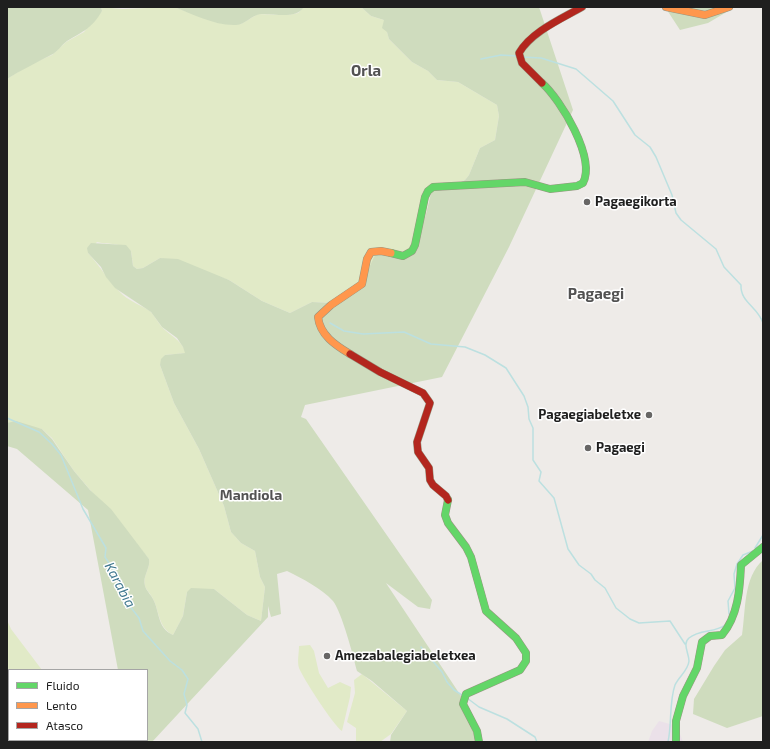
<!DOCTYPE html>
<style>
body{margin:0}
#map{position:relative;width:770px;height:749px;overflow:hidden;background:#eeebe8;font-family:"Exo 2",sans-serif}
canvas{display:block}
.frame{position:absolute;inset:0;border:8px solid #1f1f1f;pointer-events:none}
.legend{position:absolute;left:8px;top:669px;width:140px;height:72px;box-sizing:border-box;background:#fff;border:1px solid #a5a5a5;margin:0;padding:5px 7px;list-style:none;font-size:12px;color:#1f1f1f}
.legend li{display:flex;align-items:center;gap:8px;height:20px}
.legend b{width:20px;border:1px solid #a5a5a5}
</style>
<div id="map">
<canvas width="770" height="749"></canvas>
<div class="frame"></div>
<ul class="legend">
<li><b style="height:5px;background:#63d668"></b>Fluido</li>
<li><b style="height:5px;background:#ff974d"></b>Lento</li>
<li><b style="height:5px;background:#b3261e"></b>Atasco</li>
</ul>
</div>
<script>
const ctx = document.querySelector('canvas').getContext('2d');
ctx.lineJoin = 'round';
function fill(path, color) { ctx.fillStyle = color; ctx.fill(path, 'evenodd'); }
function strokePath(path, color, width, dash) { ctx.strokeStyle = color; ctx.lineWidth = width; ctx.lineCap = dash ? 'butt' : 'round'; ctx.setLineDash(dash || []); ctx.stroke(path); }
function label(font, color, halo, rows, align = 'center') {
  ctx.font = font + ' "Exo 2",sans-serif'; ctx.lineWidth = 3; ctx.setLineDash([]); ctx.textBaseline = 'middle'; ctx.strokeStyle = halo; ctx.fillStyle = color; for (const [text, x, y, turn = 0] of rows) {
    ctx.save(); ctx.translate(x, y); ctx.rotate((+turn || 0) * Math.PI / 180); ctx.textAlign = isNaN(turn) ? turn : align; if (halo) ctx.strokeText(text, 0, 0); ctx.fillText(text, 0, 0); ctx.restore();
  }
}
fill(new Path2D(`
 M659,721l18,5 6,16h-35l4,-11z`), '#ebe1e9');
fill(new Path2D(`
 M101,7l21,2 52,-2 45,16 22,1 17,-10 30,1 10,-2 6,-6h57l10,9 13,4 5,19 23,23 16,9 9,9 21,2 39,23 2,11 -4,24 -15,8 -11,27 -4,5 -36,15 -3,19 -12,34 -49,29 -32,26 -21,-1 -22,11 -28,-12 -33,-21 -69,-22 -17,10 -6,1 -4,-3 -2,-15c-12,-9 -20,-6 -34,-9l-9,11c13,14 21,29 35,42 8,7 18,10 27,16 4,4 7,10 11,15 9,10 20,13 25,27l-21,2 -5,10 14,38 25,46 25,57 7,26 10,11 14,8 5,26 5,10 -4,34 -14,-6 -33,-26 -27,3 -4,24 -10,19c-15,-8 -13,-22 -20,-36 -2,-5 -7,-9 -8,-13 -3,-10 6,-18 4,-27l-75,-88 -22,-33 -10,-9 -35,-6v-344l20,-13 25,-11 14,-13 18,-10 18,-21z
 M7,620l4,9 31,41h-33v70h76l1,2h-79z
 M310,645l4,6 5,22 9,15 12,-6 11,5 -1,10 -8,34c-9,-6 -39,-53 -43,-63 -2,-6 0,-15 0,-22z
 M362,674l45,37 -16,23 -11,8h-24v-14l-9,-6 8,-29 -1,-13z`), '#e1eac7');
fill(new Path2D(`
 M7,7h94l1,4c-10,17 -18,20 -35,30 -6,4 -9,11 -16,14 -15,8 -30,15 -44,24z
 M174,7h130c-9,13 -30,6 -43,7 -10,1 -16,11 -25,11 -21,1 -43,-11 -62,-18z
 M361,7h178l34,103 -64,137 -67,130 -137,28 -4,12 5,2 126,181 -2,9 -12,-2 -32,-24 75,113 14,41v5h-85l1,-7 16,-24 -35,-30 -15,-10c-4,-16 -15,-58 -24,-70 -12,-13 -30,-22 -46,-30l-10,3 4,40 -10,3 -3,-11v11l-116,125h-20l-1,-2h16v-70h-29l-30,-160 -71,-61 -10,-3v-23l9,-2 26,8 10,10 22,32 16,19 21,19 38,50c2,9 -7,17 -4,27 1,4 6,9 8,13 7,13 4,29 20,36l10,-19 4,-24 4,-4 23,1 33,26 14,6 4,-34 -5,-10 -5,-26 -14,-8 -10,-11 -7,-26 -25,-57 -25,-46 -14,-38 1,-6 4,-4 20,-2 -2,-6 -6,-9 -15,-11 -11,-15 -36,-24 -9,-11 -5,-10 -13,-14 -1,-5 4,-5 35,2 5,6 2,15 4,3 6,-1 17,-10 18,1 51,21 33,21 28,12 22,-11 21,1 32,-26 9,-20 5,-5 25,3 10,-7 12,-34 6,-25 27,-6 6,-3 4,-5 11,-27 15,-8 4,-24 -2,-11 -39,-23 -21,-2 -9,-9 -16,-9 -23,-23 -2,-7 -5,-4 2,-8 -13,-4z
 M667,7h68l-27,16 -28,7 -13,-20z
 M763,560v156l-36,12 -34,-14 1,-15 20,-33 11,-16 17,-15c4,-25 1,-57 21,-75z`), '#cfdcbe');
strokePath(new Path2D(`
 M522,57l19,1 35,11 37,32 22,34 15,12 6,10 16,38 4,18 5,7 35,29 8,18 17,18c-1,17 17,22 22,38
 M481,59l20,-4 16,1
 M330,323l14,8 19,3 41,-2 27,12 34,3 20,8 21,13 18,28 4,11 1,12 4,9v32l8,12 -2,9 15,17 14,51 11,16 12,9 4,6 10,8 11,20 14,11 9,4 31,-2 15,23
 M7,418l32,14 13,12 9,11 22,54 23,39 -1,9 12,18 12,30 10,13 4,13 27,30 12,9 6,9 -4,15 3,11 -2,8 13,16 4,13
 M763,482v8
 M755,548l8,-13
 M729,614l-1,-13 7,-13 -1,-14 3,-10 6,-9 10,-4
 M421,647l21,25 5,10 7,8 8,5
 M467,698l12,9 28,12 28,18 2,5
 M668,742c4,-18 1,-40 7,-57 4,-9 13,-14 14,-24 0,-8 -7,-17 0,-23 11,-9 26,-5 36,-13`), '#bce0e0', 1.5);
const fast = new Path2D(`
 M391,253l12,3 9,-5 3,-6 10,-48 3,-6 5,-4 92,-5 25,7 27,-3 6,-3c13,-25 -22,-83 -41,-100
 M448,500l-3,15 3,8 18,24 5,10 15,54 30,27 10,15v8l-6,9 -54,24 -3,10 14,27 2,11
 M676,742v-21l7,-25 14,-28 5,-26 8,-6 12,-1c16,-19 18,-46 19,-70l22,-18`);
const slow = new Path2D(`
 M666,7l39,8 24,-8
 M350,354c-15,-9 -30,-19 -32,-37l13,-12 31,-21 5,-25 4,-7 10,-1 10,2`);
const jam = new Path2D(`
 M542,83l-20,-20 -3,-10c12,-21 42,-34 63,-46
 M350,354l30,18 43,21 7,10 -13,39 1,10 11,16 1,12 3,5 13,11 2,4`);
strokePath(fast, '#989580', 8);
strokePath(slow, '#989580', 8);
strokePath(jam, '#989580', 8);
strokePath(fast, '#63d668', 7);
strokePath(slow, '#ff974d', 7);
strokePath(jam, '#b3261e', 7);
for (const [x, y, r, color] of [
 [587,202,4,"#676665"],
 [649,415,4,"#676665"],
 [588,448,4,"#676665"],
 [327,656,4,"#676665"]
]) { const dot = new Path2D(); dot.arc(x, y, r, 0, 2 * Math.PI); ctx.fillStyle = color; ctx.fill(dot); strokePath(dot, '#fff', 1.5); }
label('bold 13px', '#1f1f1f', '#fff', [
 ["Pagaegikorta",595,202],
 ["Pagaegiabeletxe",641,415,"right"],
 ["Pagaegi",596,448],
 ["Amezabalegiabeletxea",335,656]
], 'left');
label('bold 14px', '#525252', '#fff', [
 ["Mandiola",251,495]
]);
label('italic 14px', '#40788f', '#fff', [
 ["Karabia",120,585,62]
]);
label('bold 15px', '#525252', '#fff', [
 ["Orla",366,71],
 ["Pagaegi",596,294]
]);
</script>
